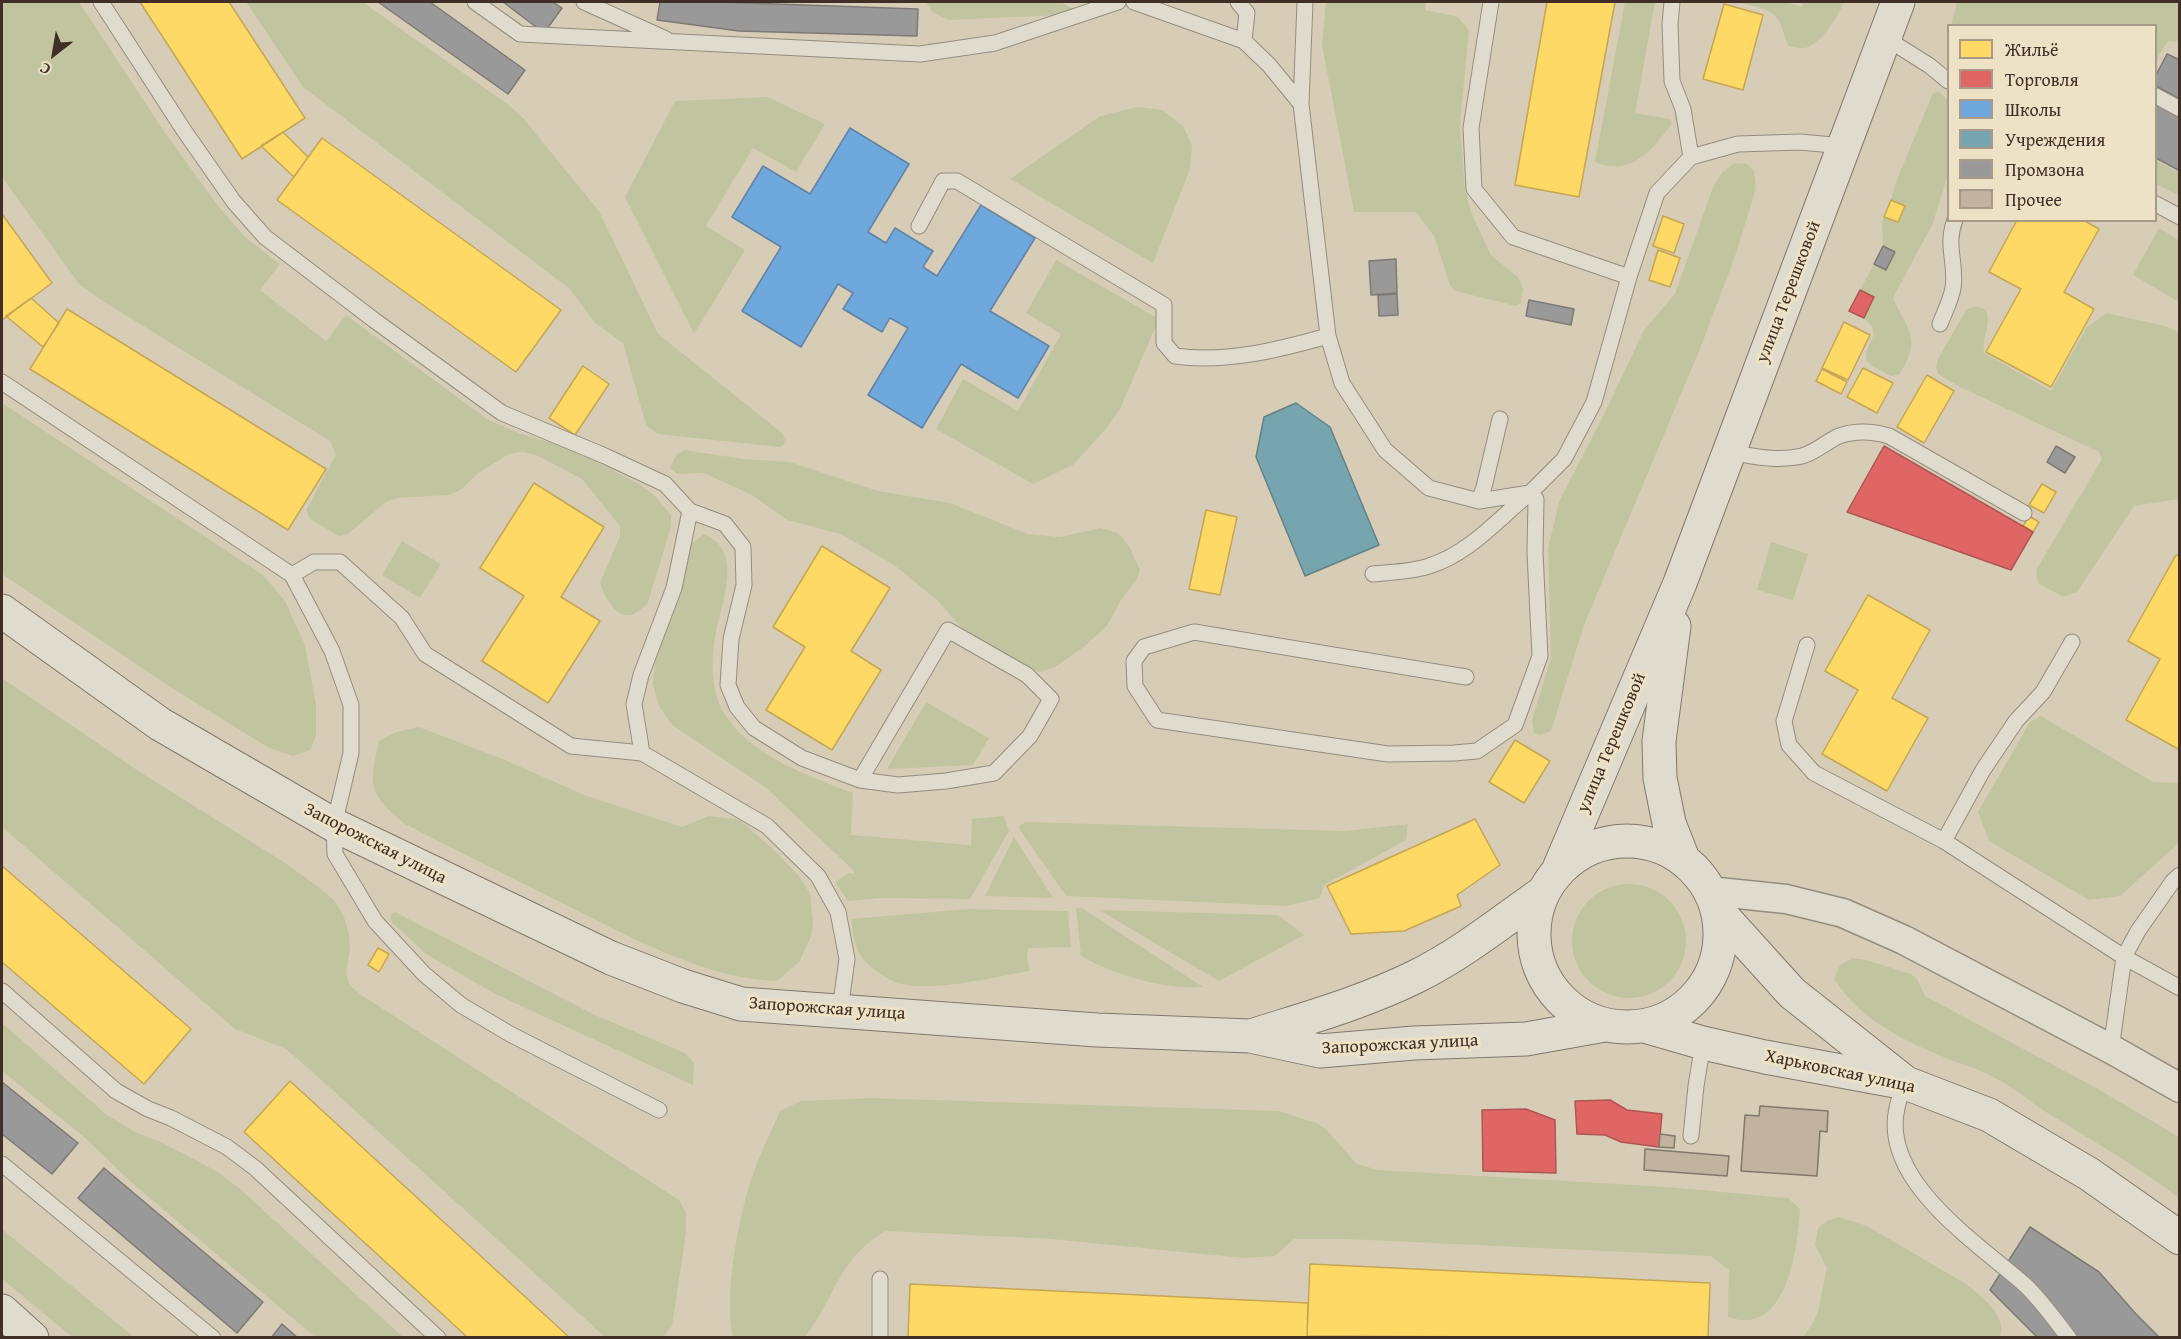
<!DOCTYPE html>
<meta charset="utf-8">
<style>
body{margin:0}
#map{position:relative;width:2181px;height:1339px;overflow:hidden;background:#d7cdb6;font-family:"Gentium Book Plus",serif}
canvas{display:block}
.frame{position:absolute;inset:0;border:3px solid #402e27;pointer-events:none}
.legend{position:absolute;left:1947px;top:24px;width:210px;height:198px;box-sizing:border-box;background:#eee2c6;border:2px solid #a89a86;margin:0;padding:8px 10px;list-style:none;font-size:18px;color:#402e27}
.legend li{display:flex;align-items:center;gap:12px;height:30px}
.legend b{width:30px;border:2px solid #a89a86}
.north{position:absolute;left:24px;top:24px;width:60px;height:60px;-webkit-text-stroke:4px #eee2c6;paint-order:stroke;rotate:211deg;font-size:16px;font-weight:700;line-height:24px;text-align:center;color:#402e27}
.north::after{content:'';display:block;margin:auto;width:21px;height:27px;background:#402e27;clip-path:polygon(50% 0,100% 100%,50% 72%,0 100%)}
</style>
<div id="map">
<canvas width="2181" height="1339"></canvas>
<div class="frame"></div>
<ul class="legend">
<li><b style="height:16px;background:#ffd966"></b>Жильё</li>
<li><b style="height:16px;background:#e06666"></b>Торговля</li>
<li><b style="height:16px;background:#6fa8dc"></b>Школы</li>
<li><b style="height:16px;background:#76a5af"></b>Учреждения</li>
<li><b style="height:16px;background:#999"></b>Промзона</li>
<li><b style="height:16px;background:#c1b39f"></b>Прочее</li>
</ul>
<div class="north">С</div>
</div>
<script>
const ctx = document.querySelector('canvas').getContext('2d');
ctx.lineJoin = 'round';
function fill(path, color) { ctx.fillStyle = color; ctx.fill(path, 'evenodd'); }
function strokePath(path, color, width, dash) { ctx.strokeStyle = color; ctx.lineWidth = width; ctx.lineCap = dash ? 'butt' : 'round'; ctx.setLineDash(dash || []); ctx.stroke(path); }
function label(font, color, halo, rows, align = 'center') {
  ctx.font = font + ' "Gentium Book Plus",serif'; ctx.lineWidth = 6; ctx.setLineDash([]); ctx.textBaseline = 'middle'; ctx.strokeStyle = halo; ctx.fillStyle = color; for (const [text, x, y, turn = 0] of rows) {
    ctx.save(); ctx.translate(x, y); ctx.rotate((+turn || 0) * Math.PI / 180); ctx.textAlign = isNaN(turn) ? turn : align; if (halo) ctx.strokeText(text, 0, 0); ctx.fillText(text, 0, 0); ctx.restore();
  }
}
fill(new Path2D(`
 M2,2h77l84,128 55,76 27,31 35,27 -20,26 66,51 20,-26 141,104 34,15 51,15 67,35 15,11 17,20v12l-23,75c-23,28 -39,6 -48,-19l20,-47v-10l-38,-47 -44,-23 -15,-4 -14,2 -32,20 -15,15 -13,6 -52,3 -11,4 -38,32 -9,2 -29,-17 -4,-9 30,-55 -6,-14 -229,-141 -22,-16 -77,-107z
 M246,2h117l5,4 141,99 14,13 76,93 59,123 124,99 3,6 -1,6 -4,2 -123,-13 -11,-9 -23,-82 -28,-20 -25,-34 -267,-202z
 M926,2h134l18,9 1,3 -130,6 -17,-8z
 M1326,2h100l-1,8 33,7 11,13 -9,94 5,66 7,25 19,40 27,22 3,6 2,7 -3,14 -4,2 -61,-15 -5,-6 -16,-49 -18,-24h-62l-32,-167z
 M1625,2h30l-20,111 35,6 2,4c-18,26 -42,55 -77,39z
 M1738,2h47l17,5 2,-5h40c-6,14 -19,35 -32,43 -7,5 -15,3 -23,1 -5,-8 -5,-15 -9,-23 -6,-15 -29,-17 -42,-21z
 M1957,2h222v40l-11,-1 -12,19v-34l-205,-1z
 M1939,92l9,8v74l-15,49 -40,75c16,35 29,41 6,77l-8,1c-27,-15 -31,-12 -17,-42l-2,-8 -8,-8 10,-20 -14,-8 14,-26 21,-12 -12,-6 -1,-23 2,-6 14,5 7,-16 -14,-6 5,-18 37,-89z
 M767,97l58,27 -29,48 -43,-24 -47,78 39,24 -51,84 -69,-137 50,-96z
 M1138,107l24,3 21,16 9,19 -2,24 -37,94 -143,-84 90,-63z
 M2156,160l23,13v23l-23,-12z
 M1734,163l13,1 7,7 2,17 -19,63 -37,98 -116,276 -33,106 -10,4 -7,-2 -2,-13 19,-62 -3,-109 11,-47 47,-92 38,-80 31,-36 38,-107 9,-14z
 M2159,228l20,12v62l-46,-27z
 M1056,260l103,59 -39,90 -15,21 -32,35 -40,19 -97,-55 27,-50 55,32 43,-77 -35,-21z
 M1976,306l10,4c6,18 -5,27 -2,43l67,38 36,-64 20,-14 57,13 15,6v167l-45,7 -57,86 -14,5 -25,-14 -2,-13 66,-111 -3,-7 -139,-65 -22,-13 -2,-7 2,-8 28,-49z
 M2,403l261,172 22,26 20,44 11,60v31l-6,14 -17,6 -24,-8 -94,-58 -173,-116z
 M684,450l60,9 46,3 88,29 72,12 78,31 32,3 41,-9 17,5 11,13 11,24 -3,9 -16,21 -14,26 -26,23 -26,18 -15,5 -10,-4 -62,-33 -30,-34 -44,-36 -53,-31 -54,-14 -35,-25 -48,-22 -27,1 -7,-6 6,-13z
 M704,534c40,17 18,67 12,98 -5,27 -6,61 10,84 27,41 83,60 127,77l-2,42 120,10 1,-26 32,-3 5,15 -39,68 -90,-1 -32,3 -13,-19 14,-9 6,1 -3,-5 -87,-82 -93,-62 -13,-19 -6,-22 2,-21 37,-120z
 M402,541l39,23 -21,34 -38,-23z
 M1771,542l37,12 -15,46 -36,-10z
 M2,678l138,94 142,89 34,24 18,15 10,17 5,17 1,16 -4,24 4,11 10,9 319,206 7,13v20l-14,93 -9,11h-58l-297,-269 -22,-19 -51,-20 -233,-202z
 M926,702l63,36 -16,27 -86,4z
 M2041,716l112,66 26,1v60l-59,53 -31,4 -100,-59 -11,-29 52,-90z
 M419,727l81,31 87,38 95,31 27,-11 31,4 34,30 24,25 12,18 3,32 -2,12 -12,25 -22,19c-69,-1 -152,-46 -213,-77 -53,-26 -106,-53 -159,-80 -37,-31 -36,-37 -26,-83l17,-9z
 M1025,822l321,9 62,-7 -2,16 -82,45 -4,13 -35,8 -219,-10 -48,-69z
 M1014,837l39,61 -68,-2z
 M1572 941a57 57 0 1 1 114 0a57 57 0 1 1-114 0Z
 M1076,908h6l121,79c-37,3 -90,-12 -122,-31z
 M968,909l100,2 3,36 -43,1 -1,9 3,14c-38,6 -92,21 -129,13 -12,-3 -30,-16 -38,-25 -9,-11 -10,-27 -12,-40z
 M1099,910l179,5 26,20 -85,46z
 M395,912l200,103 90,38 9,10 -1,22 -198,-91 -69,-40 -35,-33v-6z
 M1853,958l13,2 45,14 6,5 8,17 173,93 81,48v61c-43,-33 -87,-57 -133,-86 -17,-11 -32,-24 -49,-33 -17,-10 -34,-14 -51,-21 -42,-17 -89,-40 -112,-80l6,-13z
 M2,1023l105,92 28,17 28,11 55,29 22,17 163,148h-88l-183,-154 -49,-47 -81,-65z
 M870,1098l409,13 37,12 10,6 31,35 21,6 290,17 120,11 12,11c-2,35 -12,130 -72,108l1,-47 -18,-14 -364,-17h-53l-19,17 -31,2 -193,-19 -165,-8c-49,28 -50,66 -81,106h-72c-10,-40 6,-123 20,-163 7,-21 18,-42 27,-63l21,-10z
 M1839,1217l28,9 99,58c15,12 42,32 34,53h-197l9,-12 6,-14 9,-43 -12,-23 3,-17 9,-7z
 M2,1229l132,108h-62l-70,-58z`), '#c1c59f');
const homes = new Path2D(`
 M140,2h89l76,116 -63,41z
 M1547,2h68l-36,195 -64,-12z
 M1724,4l39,11 -20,75 -40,-11z
 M283,132l25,25 -14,20 -33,-31z
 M322,138l239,172 -45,62 -239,-172z
 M1891,200l14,6 -7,16 -14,-5z
 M2,214l50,69 -50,37z
 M1663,216l21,8 -10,29 -21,-7z
 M2017,220h66l16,9 -35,63 30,17 -43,78 -65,-35 35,-63 -32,-17z
 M1658,250l22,8 -10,29 -21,-7z
 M31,298l28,25 -16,24 -37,-31z
 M67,309l259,160 -38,61 -258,-161z
 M1844,322l26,13 -22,45 -26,-12z
 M583,366l26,18 -34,51 -26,-17z
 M1863,368l30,15 -16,30 -30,-16z
 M1822,369l25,13 -6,12 -25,-13z
 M1927,375l27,16 -30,52 -27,-16z
 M534,483l70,44 -43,70 39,24 -52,82 -66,-42 42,-65 -44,-28z
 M2042,484l14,8 -12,21 -15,-8z
 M1206,510l31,7 -17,78 -31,-6z
 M2029,516l10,6 -6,10 -10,-6z
 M822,546l68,42 -39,63 30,19 -49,80 -66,-40 39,-63 -32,-20z
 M2176,555l4,1v194l-54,-30 34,-61 -32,-18z
 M1868,595l62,35 -38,68 36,20 -41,73 -65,-37 36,-64 -33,-19z
 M1515,740l35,21 -26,42 -35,-21z
 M1475,819l25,46 -43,30 4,11 -57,25 -53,3 -24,-48z
 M2,866l189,163 -47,55 -142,-122z
 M378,948l11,6 -10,18 -11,-7z
 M290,1081l280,257h-102l-29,-27 -195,-179z
 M1310,1264l400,19 -2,55 -401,-2z
 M910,1284l398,19 -1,35h-399z`);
fill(homes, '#ffd966');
strokePath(homes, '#c6a653', 1.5);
const shops = new Path2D(`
 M1860,290l14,7 -10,21 -15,-7z
 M1884,446l149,86 -22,38 -164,-58z
 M1610,1100l17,10 35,4 -3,33 -38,-5 -16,-7 -28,-1 -2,-33z
 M1526,1109l29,11 1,53 -73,-2 -1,-61z`);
fill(shops, '#e06666');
strokePath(shops, '#b05553', 1.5);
const schools = new Path2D(`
 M850,128l59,36 -41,68 18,11 9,-15 38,23 -10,16 14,9 44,-71 54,33 -45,73 59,35 -31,52 -57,-34 -39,64 -54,-33 40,-67 -18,-10 -8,14 -39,-23 10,-16 -15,-9 -37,63 -59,-36 39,-64 -49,-30 31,-51 47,28z`);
fill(schools, '#6fa8dc');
strokePath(schools, '#6183a6', 1.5);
const public = new Path2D(`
 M1296,403l34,24 49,118 -74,31 -49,-119 8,-40z`);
fill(public, '#76a5af');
strokePath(public, '#668186', 1.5);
const industry = new Path2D(`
 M378,2h52l95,68 -17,24z
 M503,2h50l9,6 -18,25z
 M660,2h59l199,7 -1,27 -178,-5 -82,-11z
 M2167,54l13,6v39l-24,-13v-11z
 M2156,104l24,14v53l-24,-13z
 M1883,246l12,6 -9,18 -12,-6z
 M1396,259l1,34 -26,2 -2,-34z
 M1397,294l1,21 -19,1 -1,-21z
 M1529,300l45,9 -3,16 -45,-9z
 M2056,446l19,11 -10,16 -18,-11z
 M2,1082l76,61 -26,31 -50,-40z
 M104,1168l159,134 -26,31 -159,-135z
 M2030,1227l69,45 37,42 24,24h-122l-48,-48z
 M282,1324l16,14h-27z`);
fill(industry, '#999');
strokePath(industry, '#7e7977', 1.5);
const building = new Path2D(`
 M1760,1106l68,5 -1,21 -7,-1 -3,45 -76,-5 4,-56 14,1z
 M1660,1134l15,2 -1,12 -15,-1z
 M1645,1149l84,7 -2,20 -83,-6z`);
fill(building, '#c1b39f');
strokePath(building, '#80786c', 1.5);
const service = new Path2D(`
 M101,2l82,127 51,73 31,35 109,83 128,93 103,43 60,28 25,27 -16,77 -33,87 -7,29 8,49 125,73 51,50 20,36 9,47 -7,51
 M475,2l45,32 400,20 75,-11 123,-41
 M584,2l82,37
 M1134,2l110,39 25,24 32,39 27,232 14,47 43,67 44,38 50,13 51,-8 34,-34 30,-57 35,-125 28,-84 34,-36 47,-13 62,-2 44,4
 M1238,2l9,11 -3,28
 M1491,2l-20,126 3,61 39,48 116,40
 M1672,2l-2,22 2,57 11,28 8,48
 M1884,37l46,29 18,15
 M2156,96l24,13
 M1301,104l4,-102
 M2156,204l24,13
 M919,226l24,-45h14l207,124v38l11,13c52,7 103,-6 153,-20
 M1940,324c4,-11 11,-24 13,-36 4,-23 -8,-43 2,-68
 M2,382l290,193 40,76 19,54v48l-17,72 1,29 40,67 49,53 37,31 49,29 149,76
 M1729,452c25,4 48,10 73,4 14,-4 24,-14 37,-20 17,-6 33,-5 50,0l135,77
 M1479,501l5,-14 16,-68
 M690,511l35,13 18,23 1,38 -13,54 -3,46 9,22 17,21 48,30 58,22 38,5 48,-4 48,-8 36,-37 21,-37 -24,-24 -79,-45 -88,150
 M1373,574c18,-2 38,-2 56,-8 40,-12 69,-47 101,-73l6,6 -1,54 5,103 -25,69 -38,26 -23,2 -66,1 -231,-34 -22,-34 -1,-25 10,-14 50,-15 272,45
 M292,575l22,-13h26l62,56 23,36 146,92 71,7
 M1807,645l-23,76 5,24 25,28 130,68 180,116 56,31
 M1944,841l39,-71 33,-49 27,-29 29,-50
 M2,991l114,100 32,18 23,9 56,29 28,21 183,170
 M2111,1049l13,-92 14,-26 35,-50 7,-6
 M1906,1083c-3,8 -8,17 -9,25 -17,73 82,136 128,177 16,15 30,35 44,53
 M1691,1136l5,-50 7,-43
 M2,1164l211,174
 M880,1338v-59`);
const minor = new Path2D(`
 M1709,891l77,8 57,14 61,27 207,109 69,39`);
const secondary = new Path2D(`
 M2,611l158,113 174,101 277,133 72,28 58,18 356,26 153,6 70,15 94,-8 112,-4 79,-14
 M1674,626l-15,115 1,37 9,45 14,36
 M1534 934a93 93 0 1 1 186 0a93 93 0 1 1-186 0Z
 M1558,871l122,-288 218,-581
 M1717,910l75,83 110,87
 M1644,1026l59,17 62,14 141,26 83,32 100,59 91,64
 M1251,1036c56,-18 111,-33 164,-59 45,-22 85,-54 126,-83
 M2,1311l30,27`);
strokePath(service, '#948d7f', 17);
strokePath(minor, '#948d7f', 31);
strokePath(secondary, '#80786c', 35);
strokePath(service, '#e0dbcf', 15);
strokePath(minor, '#e0dbcf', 28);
strokePath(secondary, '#e0dbcf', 33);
label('18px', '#402e27', '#eee2c6', [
 ["улица Терешковой",1789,292,-69],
 ["улица Терешковой",1612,743,-67],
 ["Запорожская улица",375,844,27],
 ["Запорожская улица",827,1009,4],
 ["Запорожская улица",1400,1045,-3],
 ["Харьковская улица",1840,1072,12]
]);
</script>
